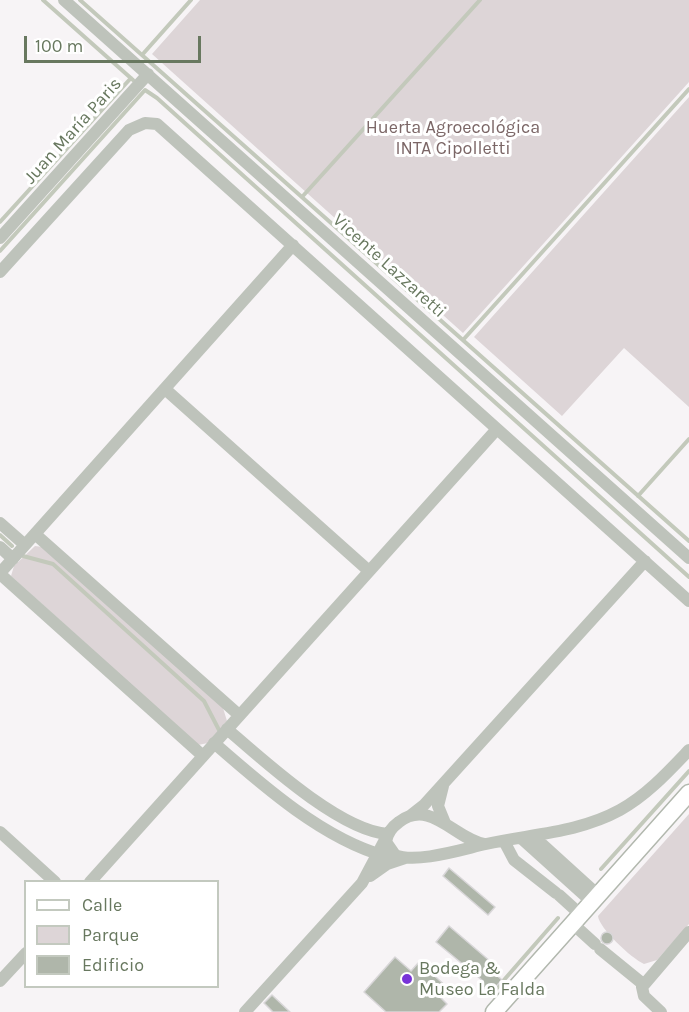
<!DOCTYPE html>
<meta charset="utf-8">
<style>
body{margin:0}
#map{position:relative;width:689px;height:1012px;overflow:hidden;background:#f7f4f6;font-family:Karla,sans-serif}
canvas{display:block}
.legend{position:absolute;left:24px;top:880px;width:195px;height:108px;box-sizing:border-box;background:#fff;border:2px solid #c3c9bf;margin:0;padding:8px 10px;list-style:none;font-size:18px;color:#68785f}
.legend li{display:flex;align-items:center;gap:12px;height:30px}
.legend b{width:30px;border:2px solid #c3c9bf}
.scale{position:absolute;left:24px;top:36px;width:177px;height:27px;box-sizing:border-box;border:3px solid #68785f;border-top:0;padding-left:8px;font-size:18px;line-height:21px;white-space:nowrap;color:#68785f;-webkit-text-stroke:4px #fff;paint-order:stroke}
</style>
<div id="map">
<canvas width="689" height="1012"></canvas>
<ul class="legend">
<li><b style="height:8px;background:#fff"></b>Calle</li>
<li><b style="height:16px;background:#ddd5d7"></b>Parque</li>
<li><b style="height:16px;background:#afb6aa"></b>Edificio</li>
</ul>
<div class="scale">100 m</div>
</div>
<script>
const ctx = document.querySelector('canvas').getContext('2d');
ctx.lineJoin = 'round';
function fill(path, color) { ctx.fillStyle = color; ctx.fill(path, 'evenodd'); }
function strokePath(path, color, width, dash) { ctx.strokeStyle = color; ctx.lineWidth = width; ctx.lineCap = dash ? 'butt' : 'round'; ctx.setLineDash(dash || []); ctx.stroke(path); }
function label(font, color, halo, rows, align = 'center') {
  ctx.font = font + ' Karla,sans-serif'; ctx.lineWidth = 6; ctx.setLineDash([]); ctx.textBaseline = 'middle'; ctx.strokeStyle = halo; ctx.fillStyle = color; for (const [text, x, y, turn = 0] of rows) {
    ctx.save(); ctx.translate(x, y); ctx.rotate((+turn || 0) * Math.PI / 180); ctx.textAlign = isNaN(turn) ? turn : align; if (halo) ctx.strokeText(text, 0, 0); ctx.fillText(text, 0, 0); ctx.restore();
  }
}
fill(new Path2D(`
 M200,0h489v82l-226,251 -311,-279z
 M689,97v310l-65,-59 -62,68 -88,-79z
 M35,546l8,1 180,161 4,13 -19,22 -10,2 -187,-169 3,-10z
 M689,814v110l-32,36 -13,4c-13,-6 -45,-36 -46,-48z`), '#ddd5d7');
strokePath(new Path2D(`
 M43,0l90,80
 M80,0l609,541
 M142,55l49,-55
 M302,197l178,-197
 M0,222l131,-144
 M0,251l145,-161 12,8 532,479
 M463,340l226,-251
 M638,496l51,-57
 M0,535l12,11
 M23,556l30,8 151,137 15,29
 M601,869l88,-98
 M490,996l68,-78`), '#c3c9bb', 4);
const building = new Path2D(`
 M449,868l46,39 -7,8 -45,-39z
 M449,926l42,36 -4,4 15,14 -12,13 -10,-9 3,-3 -47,-39z
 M601 938a6 6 0 1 1 12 0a6 6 0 1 1-12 0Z
 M395,957l16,14 8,-9 29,26 -8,9 7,7 -8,8h-53l-22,-20z
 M272,995l18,17h-17l-9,-9z`);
fill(building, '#afb6aa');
strokePath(building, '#d8d6d8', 1.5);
const secondary = new Path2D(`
 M494,1012l195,-219`);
strokePath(secondary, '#b2b8ae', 19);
strokePath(new Path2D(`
 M64,0l625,558
 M0,238l148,-164
 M0,272l129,-142 16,-7 12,1 532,477
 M165,389l204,182
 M0,523l25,22
 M35,534l204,181
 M0,547l13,12
 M0,573l293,-328
 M0,574l203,182
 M227,729c36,31 113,102 161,105l-26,49 -117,129
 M214,743c48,42 109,96 171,113
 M443,786l-5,20 7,17
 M410,816l14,-11 221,-244
 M0,832l55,50
 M533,836l65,59
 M521,838l71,64
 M504,841l10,19 42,33
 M484,844c-29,-5 -54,-46 -85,-22 -7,5 -12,11 -13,20l9,13c21,9 68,-6 91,-11 45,-10 92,-11 134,-34 27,-15 48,-38 69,-60
 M370,876l17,-12 18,-6
 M90,882l407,-453
 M559,895l22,20
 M573,924l22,20
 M600,949l43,35
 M0,981l26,-28
 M661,1012l-17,-16 -2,-9 47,-55`), '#bec3bb', 12);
strokePath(secondary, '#fff', 16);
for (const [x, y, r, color] of [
 [407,979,6,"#7833d8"]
]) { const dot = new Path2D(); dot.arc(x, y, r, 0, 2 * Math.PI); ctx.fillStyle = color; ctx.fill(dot); strokePath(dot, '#fff', 2); }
label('18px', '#7b6666', '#fff', [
 ["Huerta Agroecológica",453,128],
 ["INTA Cipolletti",453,149]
]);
label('18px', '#68785f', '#fff', [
 ["Juan María Paris",73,131,-48],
 ["Vicente Lazzaretti",389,266,42]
]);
label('18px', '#68785f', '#fff', [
 ["Bodega &",419,969],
 ["Museo La Falda",419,990]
], 'left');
</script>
